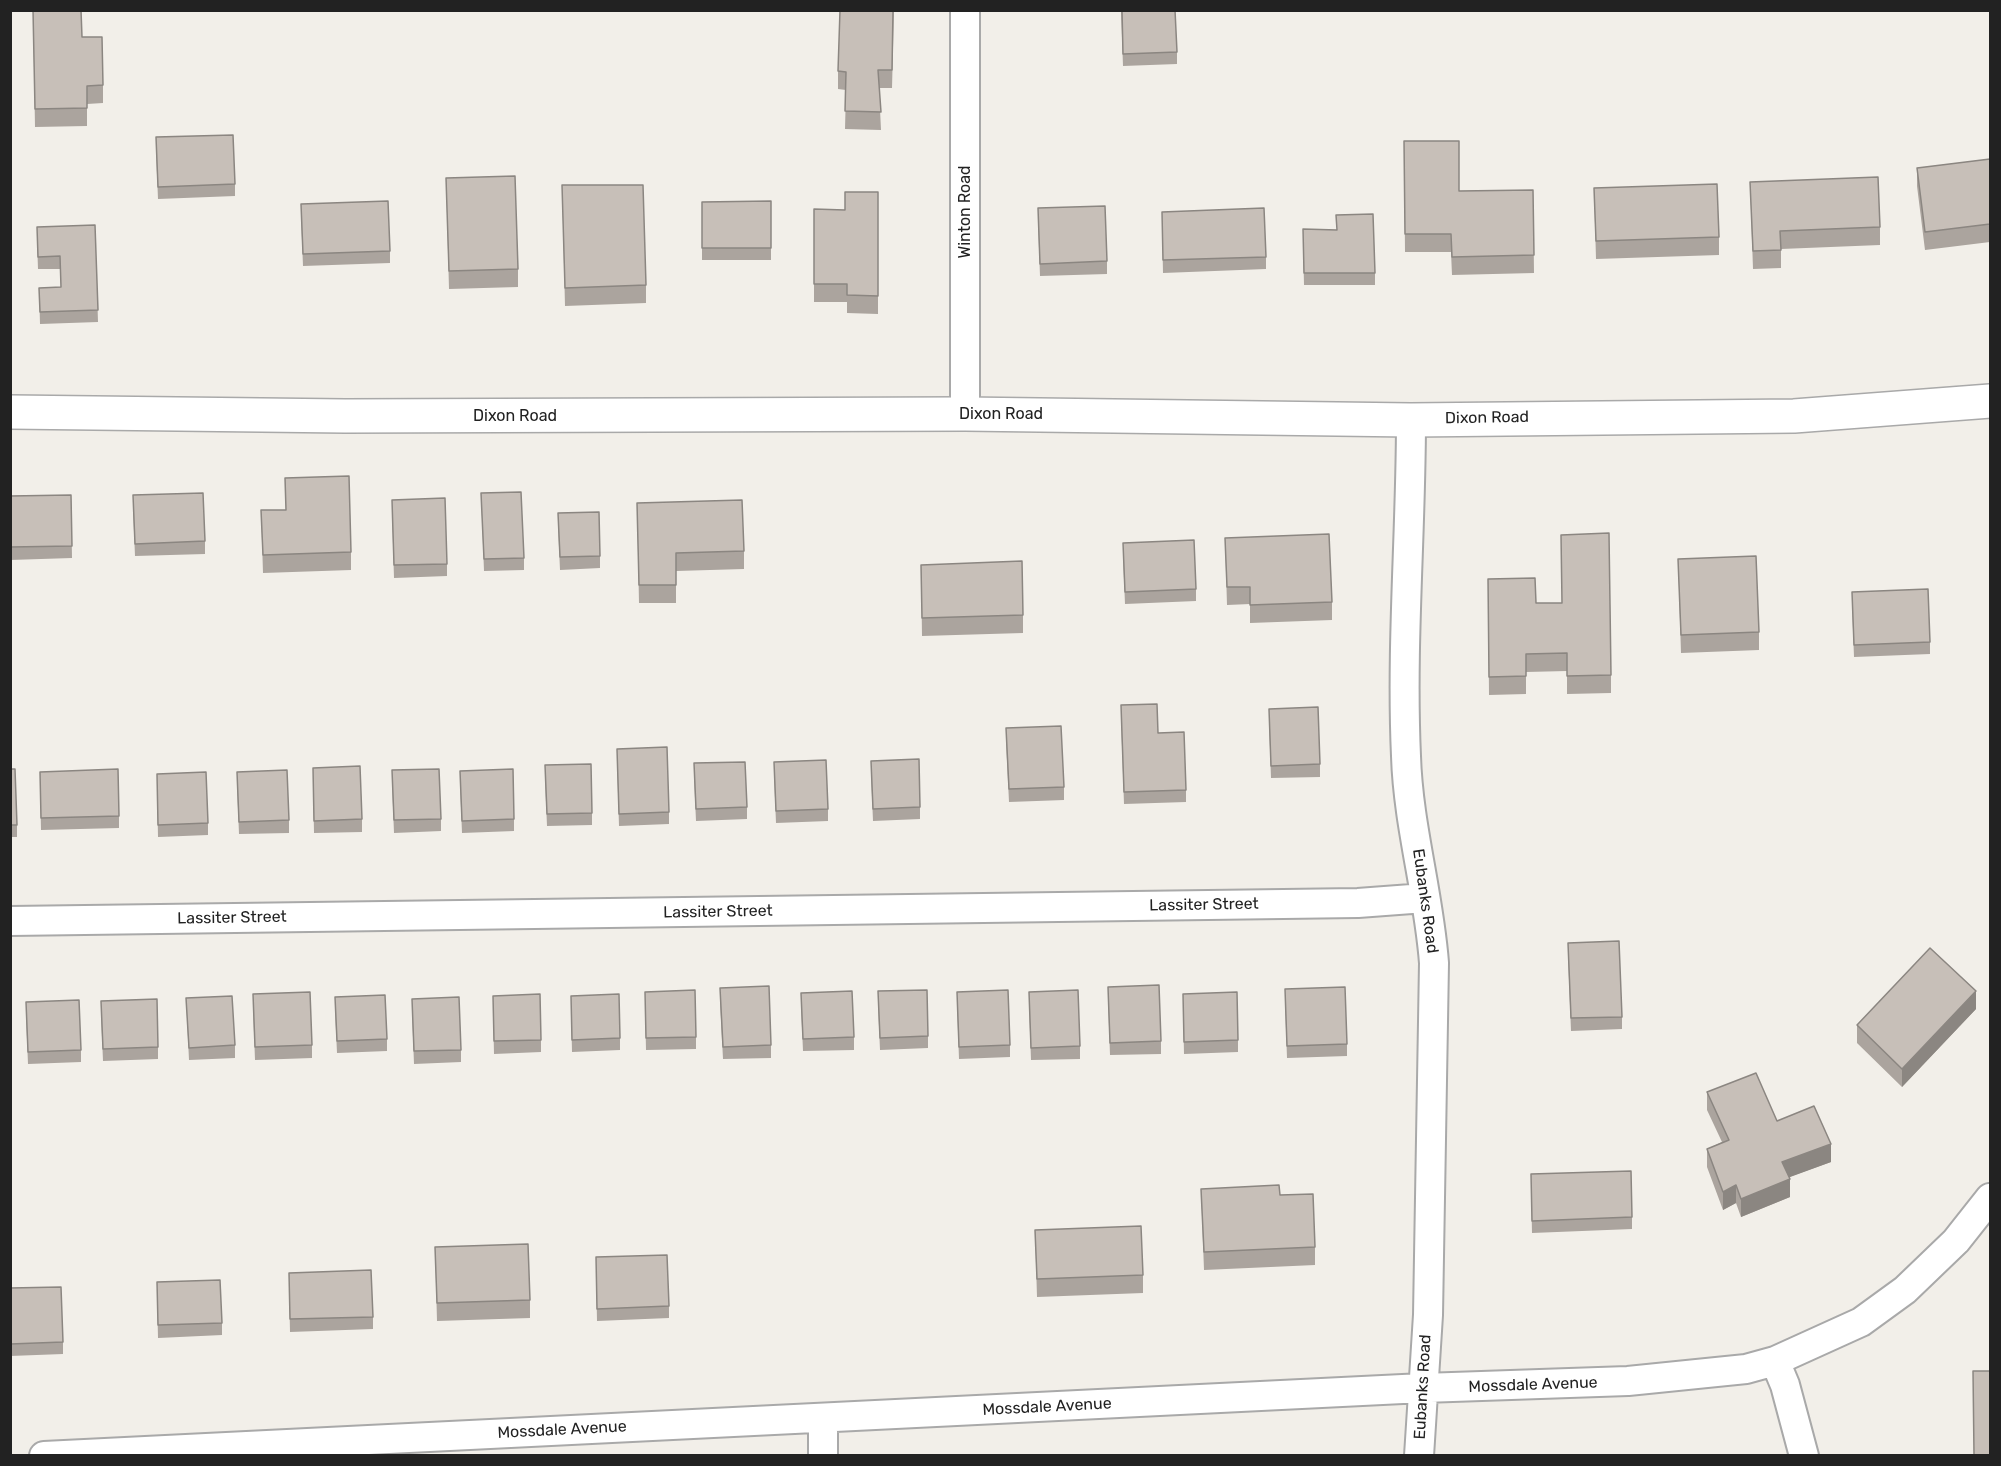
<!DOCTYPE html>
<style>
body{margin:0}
#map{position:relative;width:2001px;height:1466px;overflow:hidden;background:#f2efe9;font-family:Rubik,sans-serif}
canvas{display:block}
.frame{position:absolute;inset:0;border:12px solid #222;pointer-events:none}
</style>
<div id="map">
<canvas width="2001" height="1466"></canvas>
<div class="frame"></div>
</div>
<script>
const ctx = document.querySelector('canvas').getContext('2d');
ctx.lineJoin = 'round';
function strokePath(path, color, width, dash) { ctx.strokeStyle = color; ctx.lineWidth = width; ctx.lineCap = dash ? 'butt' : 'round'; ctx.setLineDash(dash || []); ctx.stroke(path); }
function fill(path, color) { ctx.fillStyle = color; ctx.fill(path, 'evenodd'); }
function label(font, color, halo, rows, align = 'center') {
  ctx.font = font + ' Rubik,sans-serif'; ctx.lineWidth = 6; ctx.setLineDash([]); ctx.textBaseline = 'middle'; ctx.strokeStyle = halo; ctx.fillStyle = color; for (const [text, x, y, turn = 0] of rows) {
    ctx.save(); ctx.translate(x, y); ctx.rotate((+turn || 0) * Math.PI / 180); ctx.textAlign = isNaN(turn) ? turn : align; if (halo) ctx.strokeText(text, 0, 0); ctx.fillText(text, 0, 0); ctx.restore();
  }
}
const minor = new Path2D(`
 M965,10v404
 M1411,420c0,112 -10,224 -5,336 2,69 23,138 28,207l-6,352 -9,141
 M10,921l1348,-18 67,-5
 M1775,1361l10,24 19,71
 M823,1419v37
 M44,1456l1379,-68 205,-7 118,-12 29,-8 86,-39 44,-32 51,-49 34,-43`);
const tertiary = new Path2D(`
 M10,412l335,4 620,-2 446,6 383,-4 196,-15`);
strokePath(minor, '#a9a9a9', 32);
strokePath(tertiary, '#a9a9a9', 36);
strokePath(minor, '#fff', 28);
strokePath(tertiary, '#fff', 33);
fill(new Path2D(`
 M33,10l49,27 21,48v18l-16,1v22l-52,1z
 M894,10l-2,78h-13l2,42 -36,-1 1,-39 -8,-1v-18z
 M1121,10l56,42v12l-54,2z
 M1404,141l55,50 74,-1 1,83 -82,2 -1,-23h-46z
 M156,150l79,34v12l-77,3z
 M1990,159v83l-65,8 -8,-64v-18z
 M446,178l72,91v18l-69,2z
 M1750,182l130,45v18l-99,4v19l-28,1z
 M562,185l84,100v18l-81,3z
 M1594,188l125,49v18l-123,4z
 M878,192v122l-31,-1v-11h-33v-93l31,1z
 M771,201v59h-69v-58z
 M301,216l89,35v12l-87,3z
 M1038,221l69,40v13l-67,2z
 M1162,224l104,33v12l-103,4z
 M95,225l3,97 -58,2 -1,-36 22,-1 -1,-18h-22l-1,-29z
 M1303,241l72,32v12h-71z
 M285,478l66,74v18l-88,3 -2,-63h25z
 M481,493l43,65v12l-40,1z
 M71,495l1,63 -62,2v-64z
 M637,503l107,48v18l-68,2v32h-37z
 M133,507l72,34v13l-70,2z
 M392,512l55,52v12l-53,2z
 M558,525l42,31v12l-40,2z
 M1225,538l107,64v18l-82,3v-19l-23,1z
 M1123,555l73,34v12l-71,3z
 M1678,559l81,73v18l-78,3z
 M921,565l102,50v18l-101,3z
 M1488,579l48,24 75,72v18l-44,1v-23l-41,1v22l-37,1z
 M1852,604l78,38v12l-76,3z
 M1121,718l37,15 28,57v12l-62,2z
 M1269,721l51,43v13l-49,1z
 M1006,740l58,47v13l-55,2z
 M617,761l52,51v12l-50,2z
 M10,769l7,56v12h-7z
 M871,773l49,34v12l-47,2z
 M774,774l54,35v12l-52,2z
 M694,776l53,31v12l-51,2z
 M545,778l47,35v12l-45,1z
 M313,780l49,39v13l-48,1z
 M392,782l49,37v12l-47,2z
 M460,783l54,36v12l-52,2z
 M40,784l79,32v12l-78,2z
 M237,784l52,36v13l-50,1z
 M157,786l51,37v12l-50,2z
 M1568,955l54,62v12l-51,2z
 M186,998l49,47v13l-46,2z
 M1108,999l53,42v13l-51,1z
 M720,1000l51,45v13l-48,1z
 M1285,1001l62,43v12l-60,2z
 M645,1004l51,33v12l-50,1z
 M878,1004l50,32v12l-48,2z
 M957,1004l53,41v12l-51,2z
 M1029,1004l51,42v13l-49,1z
 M801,1005l53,32v13l-51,1z
 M253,1006l59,39v13l-57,2z
 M1183,1006l55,34v12l-54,2z
 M493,1008l48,32v12l-47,2z
 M571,1008l49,30v12l-48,2z
 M335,1009l52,30v12l-50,2z
 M1976,1009l-74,78 -45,-44v-18z
 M412,1011l49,39v12l-47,2z
 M101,1013l57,34v12l-55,2z
 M26,1015l55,35v12l-53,2z
 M1707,1092l70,29 54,41 -42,15 1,20 -49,20 -5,-14 -13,7 -16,-43v-18l15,-7 -15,-32z
 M1531,1186l101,31v12l-100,4z
 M1201,1189l79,6 35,52v18l-111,5z
 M1035,1230l108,45v18l-106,4z
 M435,1247l95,53v18l-93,3z
 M596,1269l73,37v12l-72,3z
 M289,1285l84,32v12l-83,3z
 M10,1288l53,54v12l-53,2z
 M157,1295l65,28v12l-64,3z`), '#aba49e');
fill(new Path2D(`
 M1976,991v18l-74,78v-18z
 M1831,1144v18l-49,18v-18z
 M1790,1179v18l-49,20v-18z
 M1736,1185v18l-13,7v-18z`), '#8b8681');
const building = new Path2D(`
 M33,10h48l1,27h20l1,48 -16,1v22l-52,1z
 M840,10h53l-1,60h-14l3,42 -36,-1 1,-39 -8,-1z
 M1122,10h53l2,42 -54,2z
 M233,135l2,49 -77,3 -2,-50z
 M1404,141h55v50l74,-1 1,65 -82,2 -1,-23h-46z
 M1990,159v65l-65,8 -8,-64z
 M515,176l3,93 -69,2 -3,-93z
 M1878,177l2,50 -100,4 1,19 -28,1 -3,-69z
 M1717,184l2,53 -123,4 -2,-53z
 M562,185h81l3,100 -81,3z
 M845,192h33v104l-31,-1v-11h-33v-75l31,1z
 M388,201l2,50 -87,3 -2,-50z
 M771,201v47h-69v-46z
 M1105,206l2,55 -67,3 -2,-56z
 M1264,208l2,49 -103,3 -1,-48z
 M1373,214l2,59h-71l-1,-44 34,1 -1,-15z
 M95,225l3,85 -58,2 -1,-24 22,-1 -1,-31 -22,1 -1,-30z
 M349,476l2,76 -88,3 -2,-45h25l-1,-32z
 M521,492l3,66 -40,1 -3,-66z
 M203,493l2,48 -70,3 -2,-49z
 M71,495l1,51 -62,1v-51z
 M445,498l2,66 -53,1 -2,-65z
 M742,500l2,51 -68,2v32h-37l-2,-82z
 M599,512l1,44 -40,1 -2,-44z
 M1609,533l2,142 -44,1v-23l-41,1v22l-37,1 -1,-98 47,-1 1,25h26l-1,-68z
 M1329,534l3,68 -82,3v-18h-23l-2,-49z
 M1194,540l2,49 -71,3 -2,-49z
 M1756,556l3,76 -78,3 -3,-76z
 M1022,561l1,54 -101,3 -1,-53z
 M1928,589l2,53 -76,3 -2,-53z
 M1157,704l1,29 26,-1 2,58 -62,2 -3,-87z
 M1318,707l2,57 -49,2 -2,-57z
 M1061,726l3,61 -55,2 -3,-61z
 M667,747l2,65 -50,2 -2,-65z
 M919,759l1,48 -47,2 -2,-48z
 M826,760l2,49 -52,2 -2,-49z
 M745,762l2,45 -51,2 -2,-46z
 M591,764l1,49 -45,1 -2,-49z
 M360,766l2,53 -48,2 -1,-53z
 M10,769h5l2,56h-7z
 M118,769l1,47 -78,2 -1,-46z
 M439,769l2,50 -47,1 -2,-50z
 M513,769l1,50 -52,2 -2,-50z
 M287,770l2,50 -50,2 -2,-50z
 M206,772l2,51 -50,2 -1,-51z
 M1619,941l3,76 -51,1 -3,-75z
 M1930,948l46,43 -74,78 -45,-44z
 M1159,985l2,56 -51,2 -2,-56z
 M769,986l2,59 -48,2 -3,-59z
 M1345,987l2,57 -60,2 -2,-57z
 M695,990l1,47 -50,1 -1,-46z
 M927,990l1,46 -48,2 -2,-47z
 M1008,990l2,55 -51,2 -2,-55z
 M1078,990l2,56 -49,2 -2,-56z
 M852,991l2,46 -51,2 -2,-46z
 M310,992l2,53 -57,2 -2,-53z
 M1237,992l1,48 -54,2 -1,-48z
 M540,994l1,46 -47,1 -1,-45z
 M619,994l1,44 -48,2 -1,-44z
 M385,995l2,44 -50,2 -2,-44z
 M232,996l3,49 -46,3 -3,-50z
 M459,997l2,53 -47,1 -2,-52z
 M157,999l1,48 -55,2 -2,-48z
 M79,1000l2,50 -53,2 -2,-50z
 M1756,1073l21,48 37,-15 17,38 -49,18 8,17 -49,20 -5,-14 -13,7 -16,-43 22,-9 -22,-48z
 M1631,1171l1,46 -100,4 -1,-47z
 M1279,1185l1,10 33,-1 2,53 -111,5 -3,-63z
 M1141,1226l2,49 -106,4 -2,-49z
 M528,1244l2,56 -93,3 -2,-56z
 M667,1255l2,51 -72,3 -1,-52z
 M371,1270l2,47 -83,2 -1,-46z
 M220,1280l2,43 -64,2 -1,-43z
 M61,1287l2,55 -53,2v-56z
 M1973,1371h17v84h-16z`);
fill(building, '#c7bfb8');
strokePath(building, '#8b8681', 1.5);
label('16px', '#222', '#fff', [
 ["Winton Road",965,212,-90],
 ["Dixon Road",1001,414],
 ["Dixon Road",515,416],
 ["Dixon Road",1487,418,-1],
 ["Eubanks Road",1425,901,82],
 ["Lassiter Street",1204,905,-1],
 ["Lassiter Street",718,912,-1],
 ["Lassiter Street",232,918,-1],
 ["Mossdale Avenue",1533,1385,-2],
 ["Eubanks Road",1423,1387,-87],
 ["Mossdale Avenue",1047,1407,-3],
 ["Mossdale Avenue",562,1430,-3]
]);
</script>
